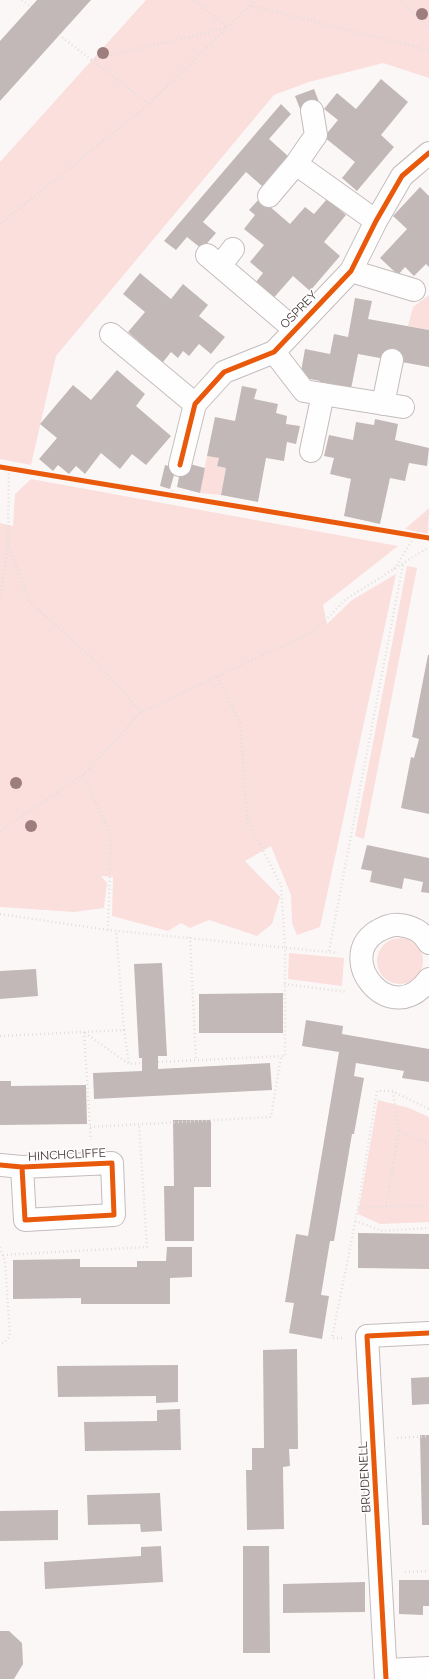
<!DOCTYPE html>
<style>
body{margin:0}
canvas{display:block;background:#fcf7f7}
</style>
<canvas width="429" height="1679"></canvas>
<script>
const ctx = document.querySelector('canvas').getContext('2d');
ctx.lineJoin = 'round';
function fill(path, color) { ctx.fillStyle = color; ctx.fill(path, 'evenodd'); }
function strokePath(path, color, width, dash) { ctx.strokeStyle = color; ctx.lineWidth = width; ctx.lineCap = dash ? 'butt' : 'round'; ctx.setLineDash(dash || []); ctx.stroke(path); }
function label(font, color, halo, rows, align = 'center') {
  ctx.font = font + ' Raleway,sans-serif'; ctx.lineWidth = 3; ctx.setLineDash([]); ctx.textBaseline = 'middle'; ctx.strokeStyle = halo; ctx.fillStyle = color; for (const [text, x, y, turn = 0] of rows) {
    ctx.save(); ctx.translate(x, y); ctx.rotate((+turn || 0) * Math.PI / 180); ctx.textAlign = isNaN(turn) ? turn : align; if (halo) ctx.strokeText(text, 0, 0); ctx.fillText(text, 0, 0); ctx.restore();
  }
}
fill(new Path2D(`
 M146,0h283v78l-46,-15 -74,19 -35,13 -218,261 -25,109 -31,-6v-297z
 M429,295v35l-21,-4 5,-19z
 M207,456l12,2 -2,8 9,2 -5,27 -21,-2z
 M31,479l367,67 -75,59 4,19 25,-24 44,-26 -76,353 -23,8 -5,-12 -1,-28 -20,-49 -26,15 35,36 -8,27 -15,12 -48,-16 -19,8 -9,-5 -13,8 -56,-15 1,-39 -12,-1 6,7 -3,25 -30,4 -74,-5v-384l13,3 2,-32z
 M429,508l-1,26 -23,-5z
 M407,566l10,2 -53,271 -9,-3z
 M377 961a23 23 0 1 1 46 0a23 23 0 1 1-46 0Z
 M289,953l55,5 -2,28 -54,-7z
 M378,1100l31,8 20,9v105l-49,2 -22,-10z`), '#fadfdd');
fill(new Path2D(`
 M37,0h54l-91,101v-60z
 M381,79l27,23 -27,33 13,12 -37,44 -15,-13 13,-16 -31,-25 14,-17 -14,-11 13,-16 19,16z
 M314,89l7,18 -19,7 -7,-18z
 M281,104l10,10 -22,25 19,17 -26,30 -16,-14 -43,50 13,11 -14,16 -15,-12 -11,13 -12,-9z
 M420,187l9,9v71l-3,-3 -12,12 -9,-9 -7,8 -18,-17 27,-29 -14,-13z
 M260,198l30,26 15,-17 9,7 13,-15 19,16 -22,27 16,14 -30,35 -17,-15 -23,26 -18,-15 11,-14 -13,-11 14,-17 -20,-16 11,-14 -6,-5z
 M140,273l31,26 12,-15 25,21 -9,11 26,21 -14,17 -12,-10 -10,12 -6,-5 -5,7 -7,-6 -11,14 -18,-15 3,-4 -17,-15 17,-20 -22,-18z
 M355,298l17,3 -4,18 61,11v37l-71,-13 -8,40 -32,-6 2,-7 -20,-4 5,-28 25,5 4,-20 14,3z
 M117,370l28,24 -9,12 35,30 -25,29 -14,-11 -12,15 -19,-16 -16,21 -9,-8 -7,8 -11,-9 -5,6 -14,-12 18,-21 -17,-14 33,-39 18,15z
 M242,386l15,3 -3,10 24,5 -2,9 11,3 -1,8 14,2 -4,18 -9,-2 -3,19 -18,-3 -8,44 -37,-7 5,-27 -9,-2 2,-8 -12,-2 8,-39 20,4z
 M375,419l23,5 -3,16 34,8 -2,18 -18,-3 -4,18 -15,-3 -10,46 -36,-8 7,-37 -21,-5 4,-16 -10,-2 5,-21 24,5 3,-18 18,3z
 M182,462l23,6 -5,25 -23,-6z
 M165,465l11,3 -6,21 -10,-3z
 M428,655h1v159l-28,-6 10,-51 3,1 5,-19 -7,-2z
 M367,845l62,13v35l-8,-1 2,-10 -19,-4 -2,11 -32,-7 2,-11 -11,-2z
 M162,963l5,93h-9v13l112,-6 2,27 -178,9 -1,-26 49,-2v-13h-3l-5,-94z
 M36,969l2,27 -38,3v-28z
 M283,993v40h-84v-39z
 M306,1020l37,6 -1,8 87,15v33l-27,-4 2,-7 -48,-8 -2,13 10,2 -10,56h-2l-18,107h-4l-9,54 8,1 -7,43 -33,-6 5,-30 -9,-1 11,-68 12,2 31,-184 -37,-6z
 M0,1081h11v5l75,-1 1,39 -87,1z
 M173,1120h38v67h-17v54h-29l-1,-55h10z
 M358,1233l71,1v35l-71,-1z
 M167,1247h25v30l-22,1v26h-89v-6l-68,1v-39l67,-1v8h57v-6h29z
 M297,1349l1,100h-9l1,17 -7,1 1,62 -37,1 -1,-60h6v-22h12l-1,-98z
 M178,1365v37l-22,1v-7l-98,1 -1,-31z
 M429,1377v27l-17,1 -1,-27z
 M180,1409l1,41 -96,1 -1,-29 73,-1v-11z
 M420,1435h9v90h-7z
 M160,1493l2,38 -21,1 -1,-8 -52,1 -1,-30z
 M58,1510v30l-58,1v-30z
 M161,1546l2,36 -118,7 -1,-27 97,-6v-9z
 M243,1546h26l1,107h-27z
 M399,1580h30v26h-6v9l-24,-1z
 M365,1582v30l-82,1v-29z
 M0,1631h9l13,12 1,21 -9,15h-14z`), '#c2b8b8');
const minor = new Path2D(`
 M296,164l20,-29 -4,-24
 M269,196l27,-32 80,57
 M207,255l87,74
 M220,266l13,-17
 M351,271l63,19
 M111,334l84,70
 M274,352l30,39 99,16
 M383,404l9,-44
 M311,451l12,-57
 M180,465l15,-61 29,-32 50,-20 77,-81 25,-50 26,-45 27,-23
 M429,943c-6,-11 -17,-17 -30,-18 -9,-1 -16,3 -23,7 -42,28 16,99 53,47
 M0,1165l22,2 90,-4 2,52 -89,5 -3,-53
 M386,1670l43,-2
 M386,1679l-19,-343 62,-3`);
strokePath(minor, '#c5bcbc', 24);
strokePath(new Path2D(`
 M22,0l9,7
 M194,0l32,27
 M400,0l29,28
 M249,5l180,45
 M59,35l90,69
 M91,60l135,-32
 M0,224l149,-120 106,-104
 M171,495l2,-6
 M8,544l22,58 62,56 49,54
 M394,569l35,-55
 M0,598l8,-54 1,-75
 M83,775l28,61 -3,94
 M0,831l83,-56 58,-63 174,-81 31,-32 83,-52
 M0,914l108,16 230,23
 M190,937l6,124
 M329,951l74,-387
 M284,984l63,8
 M124,1030l5,34
 M84,1032l7,108
 M85,1033l44,31 13,-1
 M0,1036l124,-6 -8,-100
 M158,1062l127,-6v-110l-4,-61 -34,-65 -7,-97 -23,-47
 M90,1127l181,-10 10,-60
 M399,1131l30,13
 M386,1207l13,-76 -6,-39
 M358,1208l71,-3
 M355,1221l28,10 46,-3
 M0,1247l5,15 5,74 -6,7h-4
 M3,1255l144,-8 -8,-123
 M342,1338h-10l26,-130 19,-117h15l37,18
 M397,1438l32,-2
 M405,1572l24,-1`), '#e2dfdf', 2.5, [1, 3]);
strokePath(minor, '#fffefe', 22);
strokePath(new Path2D(`
 M180,465l15,-61 29,-32 50,-20 77,-81 25,-50 26,-45 27,-23
 M0,467l429,71
 M0,1165l22,2 90,-4 2,52 -89,5 -3,-53
 M386,1679l-19,-343 62,-3`), '#e8590c', 5);
ctx.fillStyle = '#9e7d7e';
for (const [x, y] of [
 [422,14],
 [103,53],
 [16,783],
 [31,826]
]) { ctx.beginPath(); ctx.arc(x, y, 6, 0, 2 * Math.PI); ctx.fill(); }
label('12px', '#433332', '#fff', [
 ["OSPREY",299,310,-46],
 ["HINCHCLIFFE",67,1155,-3],
 ["BRUDENELL",365,1477,-93]
]);
</script>
